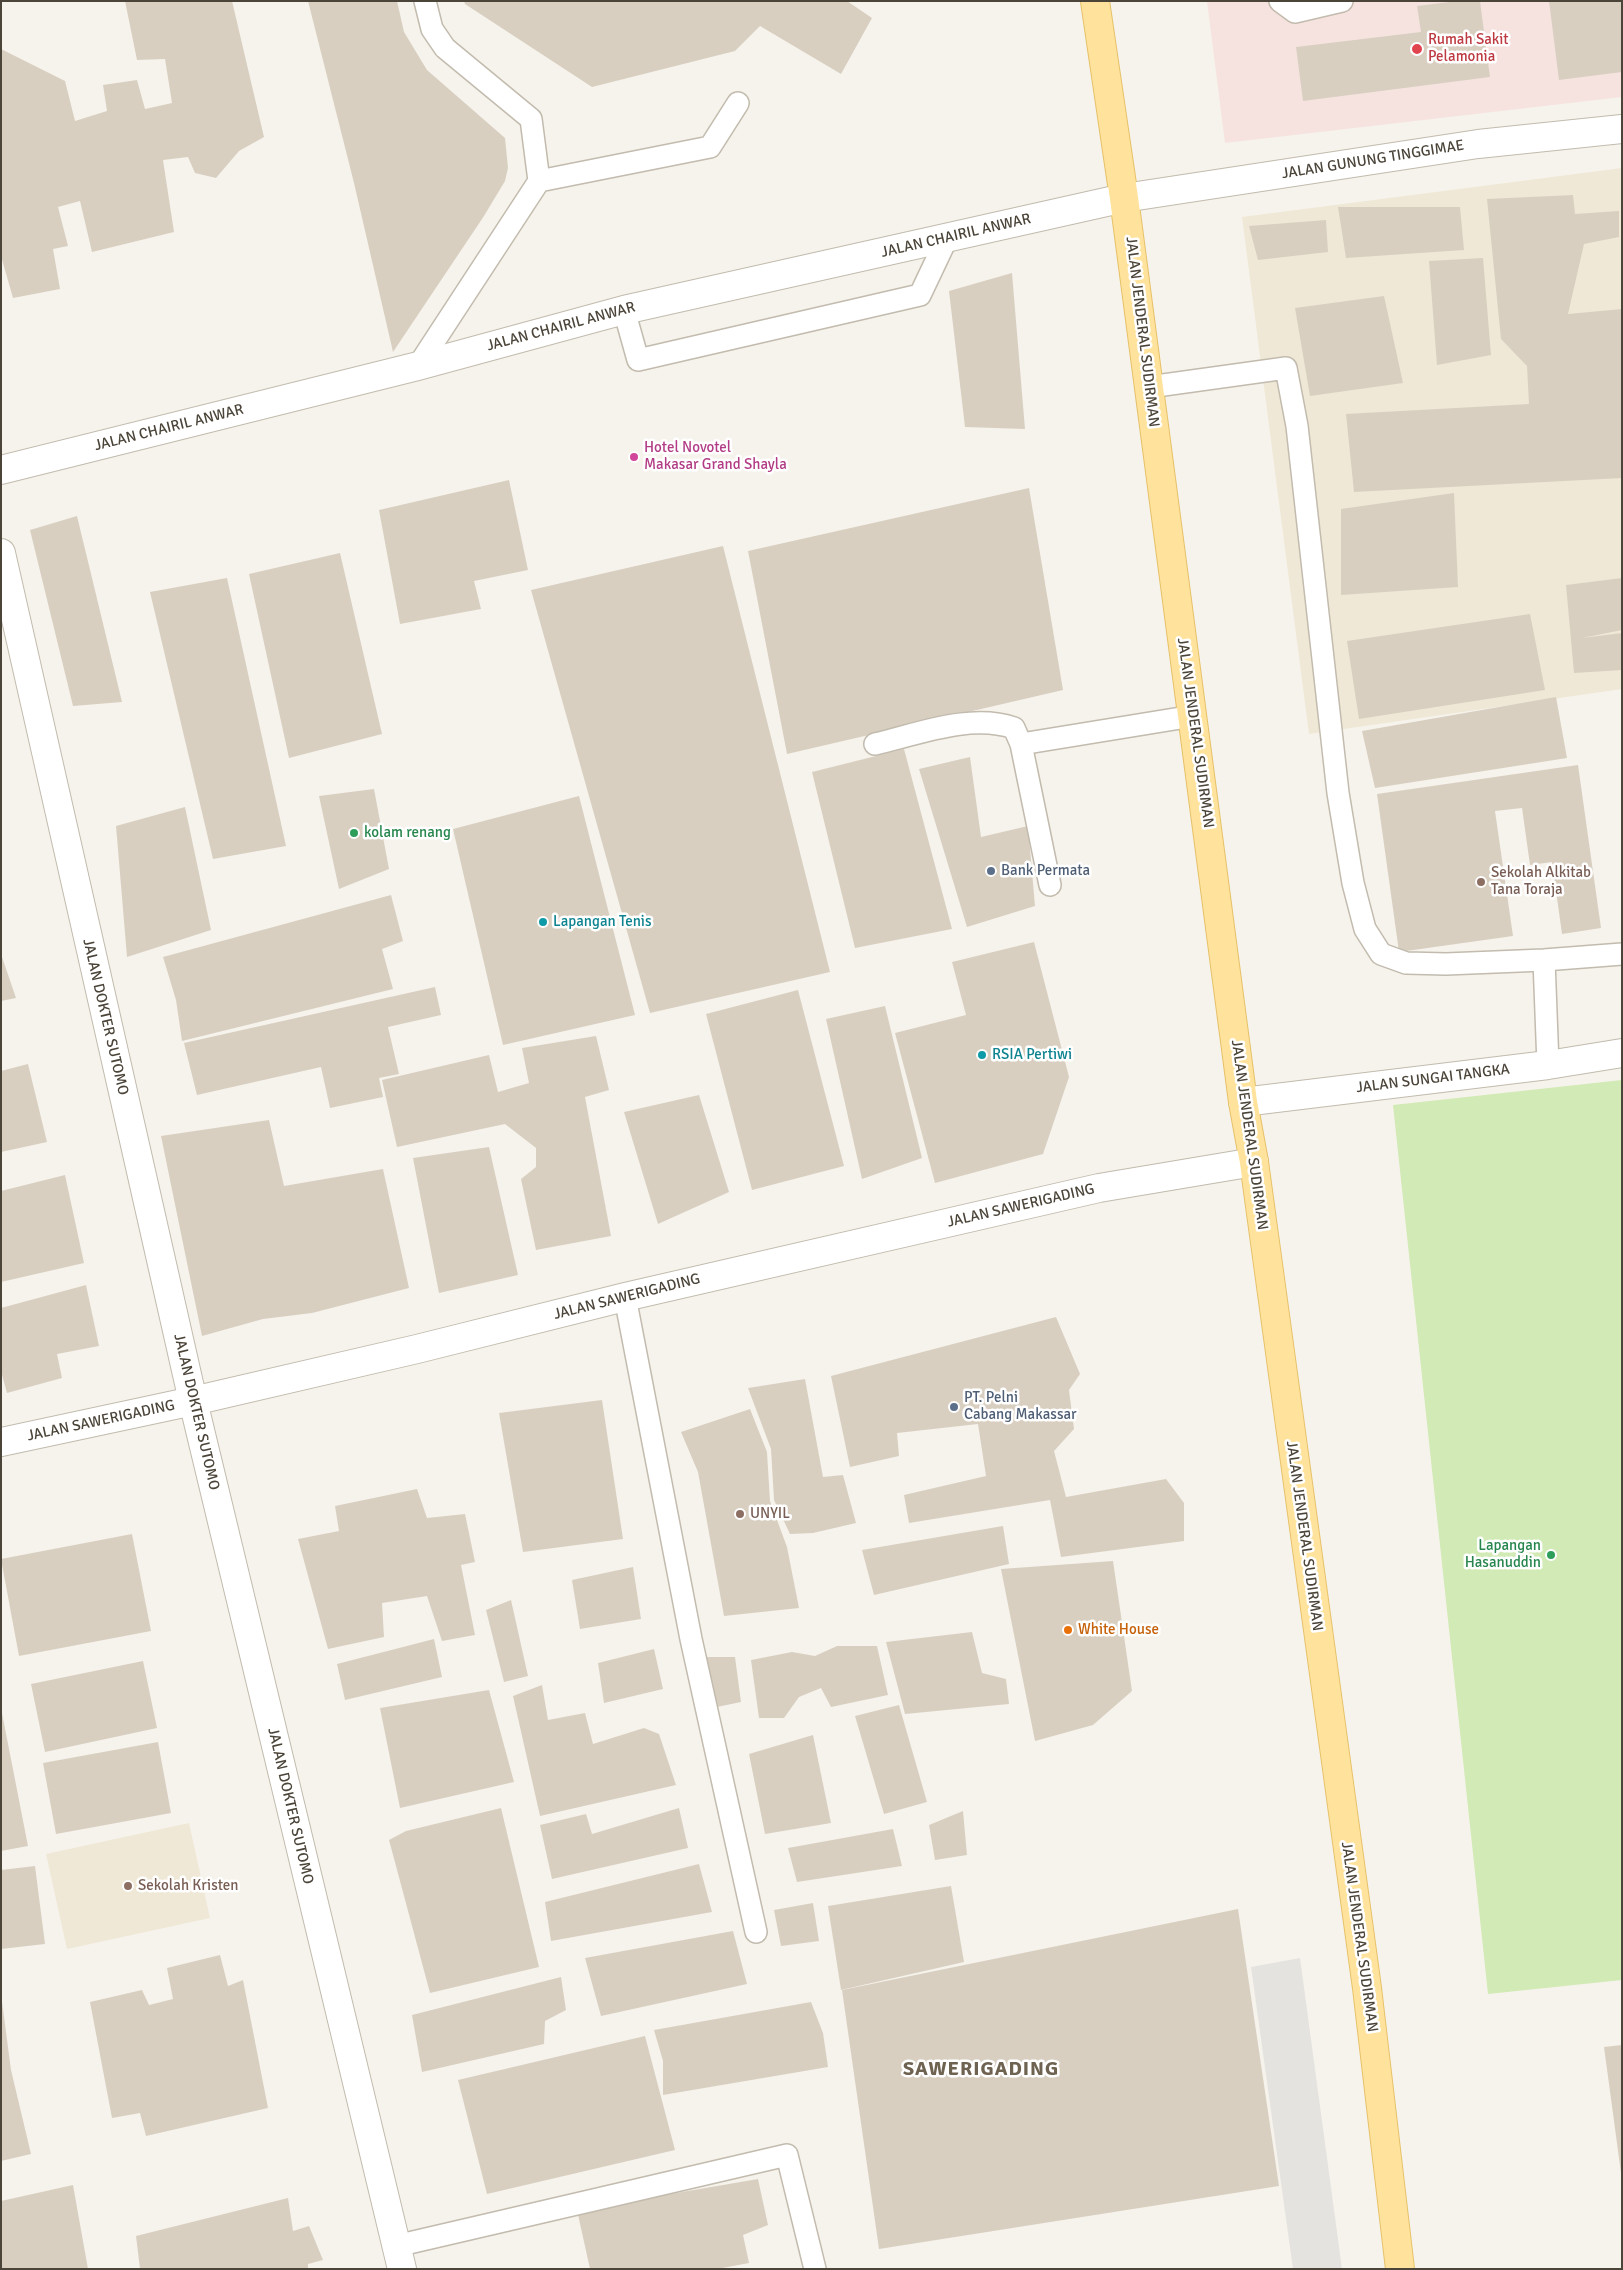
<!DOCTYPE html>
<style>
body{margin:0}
#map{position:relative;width:1623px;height:2270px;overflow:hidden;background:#f6f3ec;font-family:Signika,sans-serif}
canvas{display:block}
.frame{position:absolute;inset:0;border:2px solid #4b4439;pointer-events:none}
</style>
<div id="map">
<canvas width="1623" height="2270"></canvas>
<div class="frame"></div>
</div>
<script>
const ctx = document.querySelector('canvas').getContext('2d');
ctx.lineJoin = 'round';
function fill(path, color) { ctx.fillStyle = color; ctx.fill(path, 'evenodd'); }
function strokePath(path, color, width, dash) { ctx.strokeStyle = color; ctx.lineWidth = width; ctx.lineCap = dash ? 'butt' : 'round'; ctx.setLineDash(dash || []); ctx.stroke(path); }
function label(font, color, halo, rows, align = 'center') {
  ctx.font = font + ' Signika,sans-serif'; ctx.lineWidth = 5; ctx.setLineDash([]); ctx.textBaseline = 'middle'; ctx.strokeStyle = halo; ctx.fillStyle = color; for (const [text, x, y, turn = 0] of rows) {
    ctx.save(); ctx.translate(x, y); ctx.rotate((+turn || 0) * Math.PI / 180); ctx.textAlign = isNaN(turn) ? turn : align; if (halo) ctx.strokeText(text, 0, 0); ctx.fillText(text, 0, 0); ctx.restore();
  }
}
fill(new Path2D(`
 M1622,168v521l-313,45 -67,-517z
 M189,1823l21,95 -143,31 -21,-95z`), '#efe8d6');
fill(new Path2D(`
 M1207,1h415v96l-397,46z`), '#f6e3e0');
fill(new Path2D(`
 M1622,1080v900l-134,14 -95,-889z`), '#d2eab5');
fill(new Path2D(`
 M1300,1958l42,311h-49l-42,-302z`), '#e5e3e0');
fill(new Path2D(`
 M125,1h107l32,136 -25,14 -23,27 -21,-5 -7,-16 -25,3 11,72 -82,20 -12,-51 -22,6 10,39 -15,3 7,40 -47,9 -12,-42v-207l64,32 10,40 32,-10 -4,-26 34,-5 8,29 27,-6 -7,-44 -28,1z
 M308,1h89l7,31 23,38 78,68 3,30 -3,13 -21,35 -91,136 -39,-169z
 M464,1h383l25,17 -31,56 -81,-48 -25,25 -143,36 -127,-83z
 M1458,1h22l10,76 -187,24 -7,-54 125,-15 -4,-26z
 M1549,1h73v71l-63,8z
 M1573,195l2,19 44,-3v26l-35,7 -16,70 54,-5v169l-268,14 -8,-78 183,-10 -2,-38 -26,-27 -14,-140z
 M1338,207h122l4,43 -118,8z
 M1326,220l2,32 -70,8 -9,-34z
 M1483,258l8,97 -54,10 -8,-104z
 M1012,273l13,156 -60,-2 -16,-136z
 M1384,296l19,87 -93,13 -15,-88z
 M509,480l19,90 -54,11 7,28 -81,15 -21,-114z
 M1029,488l34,202 -276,64 -39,-203z
 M1454,493l4,94 -117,8v-86z
 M77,516l45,186 -49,4 -43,-176z
 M723,546l107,426 -180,41 -119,-423z
 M340,553l42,181 -93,24 -40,-184z
 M227,578l59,268 -73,13 -63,-267z
 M1622,578v52l-40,8 40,-5v37l-48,3 -8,-88z
 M1530,614l15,76 -186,29 -12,-78z
 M1556,697l11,61 -192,30 -13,-57z
 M904,749l48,180 -97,19 -43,-176z
 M970,757l11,80 47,-11 7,80 -68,21 -48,-158z
 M1578,765l23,163 -39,6 -10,-72 -22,3 -8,-57 -27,3 18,125 -114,16 -22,-158z
 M374,789l15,80 -50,20 -20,-93z
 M579,796l56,219 -132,30 -50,-216z
 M185,807l26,123 -84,27 -11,-131z
 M391,895l12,46 -21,8 11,40 -211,52 -6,-41 -13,-43z
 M1034,942l35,135 -26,77 -108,29 -40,-150 71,-18 -14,-53z
 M1,954l15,44 -15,3z
 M435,987l6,28 -53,12 11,47 -20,4 4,19 -53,11 -9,-41 -124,28 -13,-52z
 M798,990l46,176 -92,24 -46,-176z
 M885,1006l37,152 -60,21 -36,-160z
 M596,1036l13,54 -24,7 26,139 -75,14 -15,-71 15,-12v-19l-31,-24 -108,23 -15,-67 107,-25 9,37 31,-9 -7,-35z
 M28,1064l19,78 -46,10v-81z
 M699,1095l30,97 -71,32 -34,-112z
 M269,1120l15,66 99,-17 26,119 -97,25 -49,6 -61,17 -41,-200z
 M489,1147l29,128 -79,18 -26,-135z
 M65,1175l19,88 -83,19v-91z
 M86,1285l13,61 -42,8 5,24 -55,15 -6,-22v-63z
 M1056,1317l24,57 -11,16 5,39 -20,22 12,46 100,-18 18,24v38l-123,16 -11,-57 -141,23 -5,-28 82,-19 -8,-52 -81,9 2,23 -49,11 -19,-91z
 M805,1379l18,98 20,-2 13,48 -43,10 -23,1 -16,-34 -3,-51 -23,-61z
 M602,1400l21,139 -100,13 -24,-139z
 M750,1409l17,43 3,49 17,46 12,61 -75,8 -26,-144 -17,-40z
 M417,1489l10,29 38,-4 10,48 -14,3 14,70 -33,6 -15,-45 -45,7 2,34 -56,12 -30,-110 41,-8 -4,-25z
 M1003,1526l6,38 -135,31 -12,-45z
 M132,1534l19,97 -132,25 -18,-97z
 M1113,1561l19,130 -39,34 -58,16 -34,-172z
 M633,1567l8,52 -61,10 -8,-49z
 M511,1600l17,76 -24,6 -18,-72z
 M972,1632l10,41 24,6 3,25 -104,10 -19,-72z
 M434,1639l8,38 -97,23 -8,-36z
 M837,1646h40l11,49 -57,12 -10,-19 -22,9 -15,21h-25l-8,-58 41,-8 23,4z
 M654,1649l9,40 -59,14 -6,-40z
 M702,1657h33l6,45 -29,6z
 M143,1661l14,67 -112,24 -14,-68z
 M542,1685l6,35 37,-7 8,31 51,-16 15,6 17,51 -136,31 -27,-120z
 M489,1690l25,92 -114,26 -20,-100z
 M899,1705l28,97 -43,12 -29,-98z
 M1,1708l27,138 -27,5z
 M813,1735l18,88 -66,11 -16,-80z
 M158,1742l13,71 -115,21 -13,-71z
 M501,1808l38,159 -109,26 -41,-153 17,-9z
 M679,1808l9,40 -136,31 -12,-54 46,-11 6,20z
 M963,1811l4,44 -32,5 -6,-35z
 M893,1829l9,37 -105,16 -9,-34z
 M699,1864l13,48 -161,29 -6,-39z
 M35,1866l10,78 -44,5v-79z
 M951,1886l13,76 -123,28 -13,-84z
 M813,1903l6,38 -38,5 -7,-36z
 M1238,1909l41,277 -400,63 -37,-259z
 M733,1931l14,53 -146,32 -16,-58z
 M220,1955l8,31 15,-6 25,128 -122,28 -6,-23 -28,5 -22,-116 52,-12 7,15 24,-6 -6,-31z
 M561,1977l5,33 -21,11 -1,23 -122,28 -10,-57z
 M1,1994l10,76 20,84 -30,7z
 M811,2002l12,31 5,34 -165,28v-34l-9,-31z
 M645,2036l30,114 -188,44 -29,-114z
 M1622,2045v128h-1l-17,-126z
 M758,2179l10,46 -25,10 6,28 -32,6h-127l-13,-59z
 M73,2185l15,84h-87v-68z
 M288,2198l5,33 16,-5 14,34 -15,4v5h-168l-4,-33z`), '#d8cfc1');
const lane = new Path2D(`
 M425,1l7,28 13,19 86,71 8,62
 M1280,1l15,11 47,-11
 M624,310l14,50 282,-65 27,-57
 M418,366l121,-185 171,-34 28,-44
 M1149,387l137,-19 11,58 41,367 15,90 12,46 16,25 25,9 40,1 98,-4 78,-6
 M875,744c43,-10 96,-31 139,-16l7,16
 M1050,885l-29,-141 172,-28
 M1544,960l4,105
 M625,1297l66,342 65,293
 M396,2246l391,-91 28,114`);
const street = new Path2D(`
 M1,470l417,-104 206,-56 500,-112 354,-54 144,-15
 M1,553l192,848 209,868
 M1243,1102l305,-37 74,-12
 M1,1442l192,-41 224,-52 208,-52 474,-109 155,-26`);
const primary = new Path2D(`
 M1095,1l29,197 119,904 11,60 113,826 33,281`);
strokePath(lane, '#c2bbae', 24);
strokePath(street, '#c2bbae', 30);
strokePath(primary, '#e6c16a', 30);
strokePath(lane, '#fff', 21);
strokePath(street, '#fff', 28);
strokePath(primary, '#ffe39c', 28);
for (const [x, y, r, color] of [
 [1417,49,6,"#e0444e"],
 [634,457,5,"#d1479c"],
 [354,833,5,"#2e9e5b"],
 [991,871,5,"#5c6f8a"],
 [1481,882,5,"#8d6e63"],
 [543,922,5,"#0f9aa8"],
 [982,1055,5,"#0f9aa8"],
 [954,1407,5,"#5c6f8a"],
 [740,1514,5,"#8d6e63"],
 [1551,1555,5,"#2e9e5b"],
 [1068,1630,5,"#e8710a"],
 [128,1886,5,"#8d6e63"]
]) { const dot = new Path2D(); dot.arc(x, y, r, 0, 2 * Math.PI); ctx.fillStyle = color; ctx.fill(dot); strokePath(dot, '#fff', 2); }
label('15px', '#be3a42', '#fff', [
 ["Rumah Sakit",1428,40],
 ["Pelamonia",1428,57]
], 'left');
label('15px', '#4b4439', '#fff', [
 ["JALAN GUNUNG TINGGIMAE",1373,160,-9],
 ["JALAN CHAIRIL ANWAR",956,236,-13],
 ["JALAN CHAIRIL ANWAR",561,327,-15],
 ["JALAN JENDERAL SUDIRMAN",1142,332,83],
 ["JALAN CHAIRIL ANWAR",169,428,-14],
 ["JALAN JENDERAL SUDIRMAN",1195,733,82],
 ["JALAN DOKTER SUTOMO",105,1017,77],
 ["JALAN SUNGAI TANGKA",1433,1079,-7],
 ["JALAN JENDERAL SUDIRMAN",1249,1135,82],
 ["JALAN SAWERIGADING",1021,1206,-13],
 ["JALAN SAWERIGADING",627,1297,-14],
 ["JALAN DOKTER SUTOMO",196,1412,77],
 ["JALAN SAWERIGADING",101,1421,-12],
 ["JALAN JENDERAL SUDIRMAN",1304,1536,82],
 ["JALAN DOKTER SUTOMO",290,1806,77],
 ["JALAN JENDERAL SUDIRMAN",1359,1937,82]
]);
label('15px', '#b23c85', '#fff', [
 ["Hotel Novotel",644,448],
 ["Makasar Grand Shayla",644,465]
], 'left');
label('15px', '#27864d', '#fff', [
 ["kolam renang",364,833],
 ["Lapangan",1541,1546,"right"],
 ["Hasanuddin",1541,1563,"right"]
], 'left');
label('15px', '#4e5e75', '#fff', [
 ["Bank Permata",1001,871],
 ["PT. Pelni",964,1398],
 ["Cabang Makassar",964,1415]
], 'left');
label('15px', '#785e54', '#fff', [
 ["Sekolah Alkitab",1491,873],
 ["Tana Toraja",1491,890],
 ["UNYIL",750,1514],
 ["Sekolah Kristen",138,1886]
], 'left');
label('15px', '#0d838f', '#fff', [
 ["Lapangan Tenis",553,922],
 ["RSIA Pertiwi",992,1055]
], 'left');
label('15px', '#c56008', '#fff', [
 ["White House",1078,1630]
], 'left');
ctx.letterSpacing = '1px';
label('bold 20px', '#6e6250', '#fff', [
 ["SAWERIGADING",981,2070]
]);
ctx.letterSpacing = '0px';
</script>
